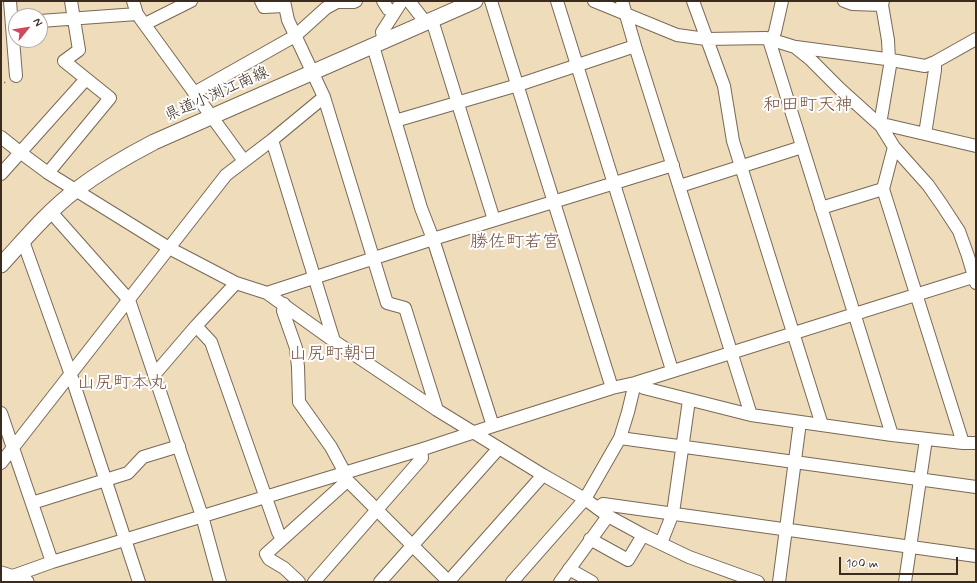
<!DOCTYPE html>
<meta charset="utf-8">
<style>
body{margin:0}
#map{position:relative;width:977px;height:583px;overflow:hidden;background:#eedcba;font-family:Mynerve,sans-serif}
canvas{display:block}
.frame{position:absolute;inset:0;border:2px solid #3b2a1e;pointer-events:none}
.north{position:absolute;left:8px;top:8px;width:40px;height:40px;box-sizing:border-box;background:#fff;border:1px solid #b1aaa5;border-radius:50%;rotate:60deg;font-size:11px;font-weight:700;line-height:16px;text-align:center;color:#3b2a1e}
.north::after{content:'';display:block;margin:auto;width:14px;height:18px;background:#d1495b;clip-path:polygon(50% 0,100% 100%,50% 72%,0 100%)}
.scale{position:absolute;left:839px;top:557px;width:119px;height:18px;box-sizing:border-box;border:2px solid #3b2a1e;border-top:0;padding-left:5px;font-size:12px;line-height:14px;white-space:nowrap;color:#3b2a1e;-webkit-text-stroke:3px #fff;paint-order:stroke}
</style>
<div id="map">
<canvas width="977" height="583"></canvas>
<div class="frame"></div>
<div class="north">N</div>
<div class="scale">100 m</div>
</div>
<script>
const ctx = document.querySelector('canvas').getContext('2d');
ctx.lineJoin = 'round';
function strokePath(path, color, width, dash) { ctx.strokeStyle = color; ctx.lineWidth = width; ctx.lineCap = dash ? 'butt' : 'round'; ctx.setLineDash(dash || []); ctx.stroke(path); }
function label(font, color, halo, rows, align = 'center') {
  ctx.font = font + ' Mynerve,"Klee One",sans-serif'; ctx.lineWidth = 4; ctx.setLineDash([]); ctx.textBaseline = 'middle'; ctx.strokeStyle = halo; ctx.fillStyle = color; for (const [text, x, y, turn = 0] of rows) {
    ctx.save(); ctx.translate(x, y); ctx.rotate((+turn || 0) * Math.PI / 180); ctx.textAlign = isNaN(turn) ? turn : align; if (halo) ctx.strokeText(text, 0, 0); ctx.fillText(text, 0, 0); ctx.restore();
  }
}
const minor = new Path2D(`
 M10,1l6,75
 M133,1l4,13 107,147
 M261,1l3,6 20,-1
 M284,1l4,19 36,77 63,206 18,5 32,102
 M383,1l5,8 7,3
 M409,1l17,22
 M491,1l121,387
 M557,1l115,369
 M594,1l83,34 29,4 60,-1 29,9 15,12 30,30 41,37 13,21 34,38 14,20 17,26 9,25 8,27
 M622,1l13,45 116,369
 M693,1l31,85 9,55 89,284
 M782,1l-7,31 -5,11 122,392
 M844,1l8,3 30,1
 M883,1l-1,4 6,35 1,20
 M432,20l62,200
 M40,21l97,-7
 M145,24l46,-23
 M384,42l-2,-10 20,-31
 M373,46l48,162 12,31 60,187
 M796,47l90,12 39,7 10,-4 41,-23
 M194,93l101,-57 31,-28 11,-6h17l2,-1
 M395,121l123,-36 117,-39
 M878,123l98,23
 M880,124l11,-64
 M925,134l10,-64v-8
 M1,137l20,16 27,20 121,75 67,35 31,10 67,48 103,69 106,65 42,24 23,17 35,19 46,22 69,25
 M272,140l62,201
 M894,147l-11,42 80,254
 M48,173l62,-75 -46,-37 15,-11 -8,-49
 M1,174l85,-95
 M680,186l122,-39
 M821,208l62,-19
 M51,212l78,88 73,216 18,66
 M23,241l48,134 68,207
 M267,293l166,-54 240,-74
 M284,304l-1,7 13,37 2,19 1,35 32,45 14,26
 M196,326l15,16 67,190 4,7
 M154,375l42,-49 40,-43
 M635,383l9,5 107,27 141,20 71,8h13
 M1,413l51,149
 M620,438l356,49
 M1,463l225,-288 46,-35 52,-43
 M341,474l108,108
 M32,503l96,-30 15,-16 36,-11
 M597,508l6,-4 373,52
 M590,539l38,21 15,-25
 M661,543l12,-30 16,-113
 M569,569l23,13
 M10,577l42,-15 371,-113 70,-23 119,-38 23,-5 341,-107
 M299,582l-15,-14 -15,-9 -3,-5 81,-73
 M314,582l108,-124 -1,-8
 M380,582l119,-134
 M448,582l95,-107
 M512,582l73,-83 35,-61 8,-26 7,-29
 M560,582l48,-66
 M779,582l21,-160
 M905,582l21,-143`);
const major = new Path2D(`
 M1,265c24,-26 47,-54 75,-75 25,-19 51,-34 78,-48l321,-141
 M1,574l25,8`);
strokePath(minor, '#7a6855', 14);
strokePath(major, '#7a6855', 17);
strokePath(new Path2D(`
 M1,85l6,-4`), '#7a6855', 1.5, [1, 3]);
strokePath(minor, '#fff', 12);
strokePath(major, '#fff', 15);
label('16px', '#3b2a1e', '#fff', [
 ["県道小渕江南線",217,95,-24]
]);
label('18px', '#785343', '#fff', [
 ["和田町天神",808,106],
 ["勝佐町若宮",515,243],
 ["山尻町朝日",334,355],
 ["山尻町本丸",122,384]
]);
</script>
